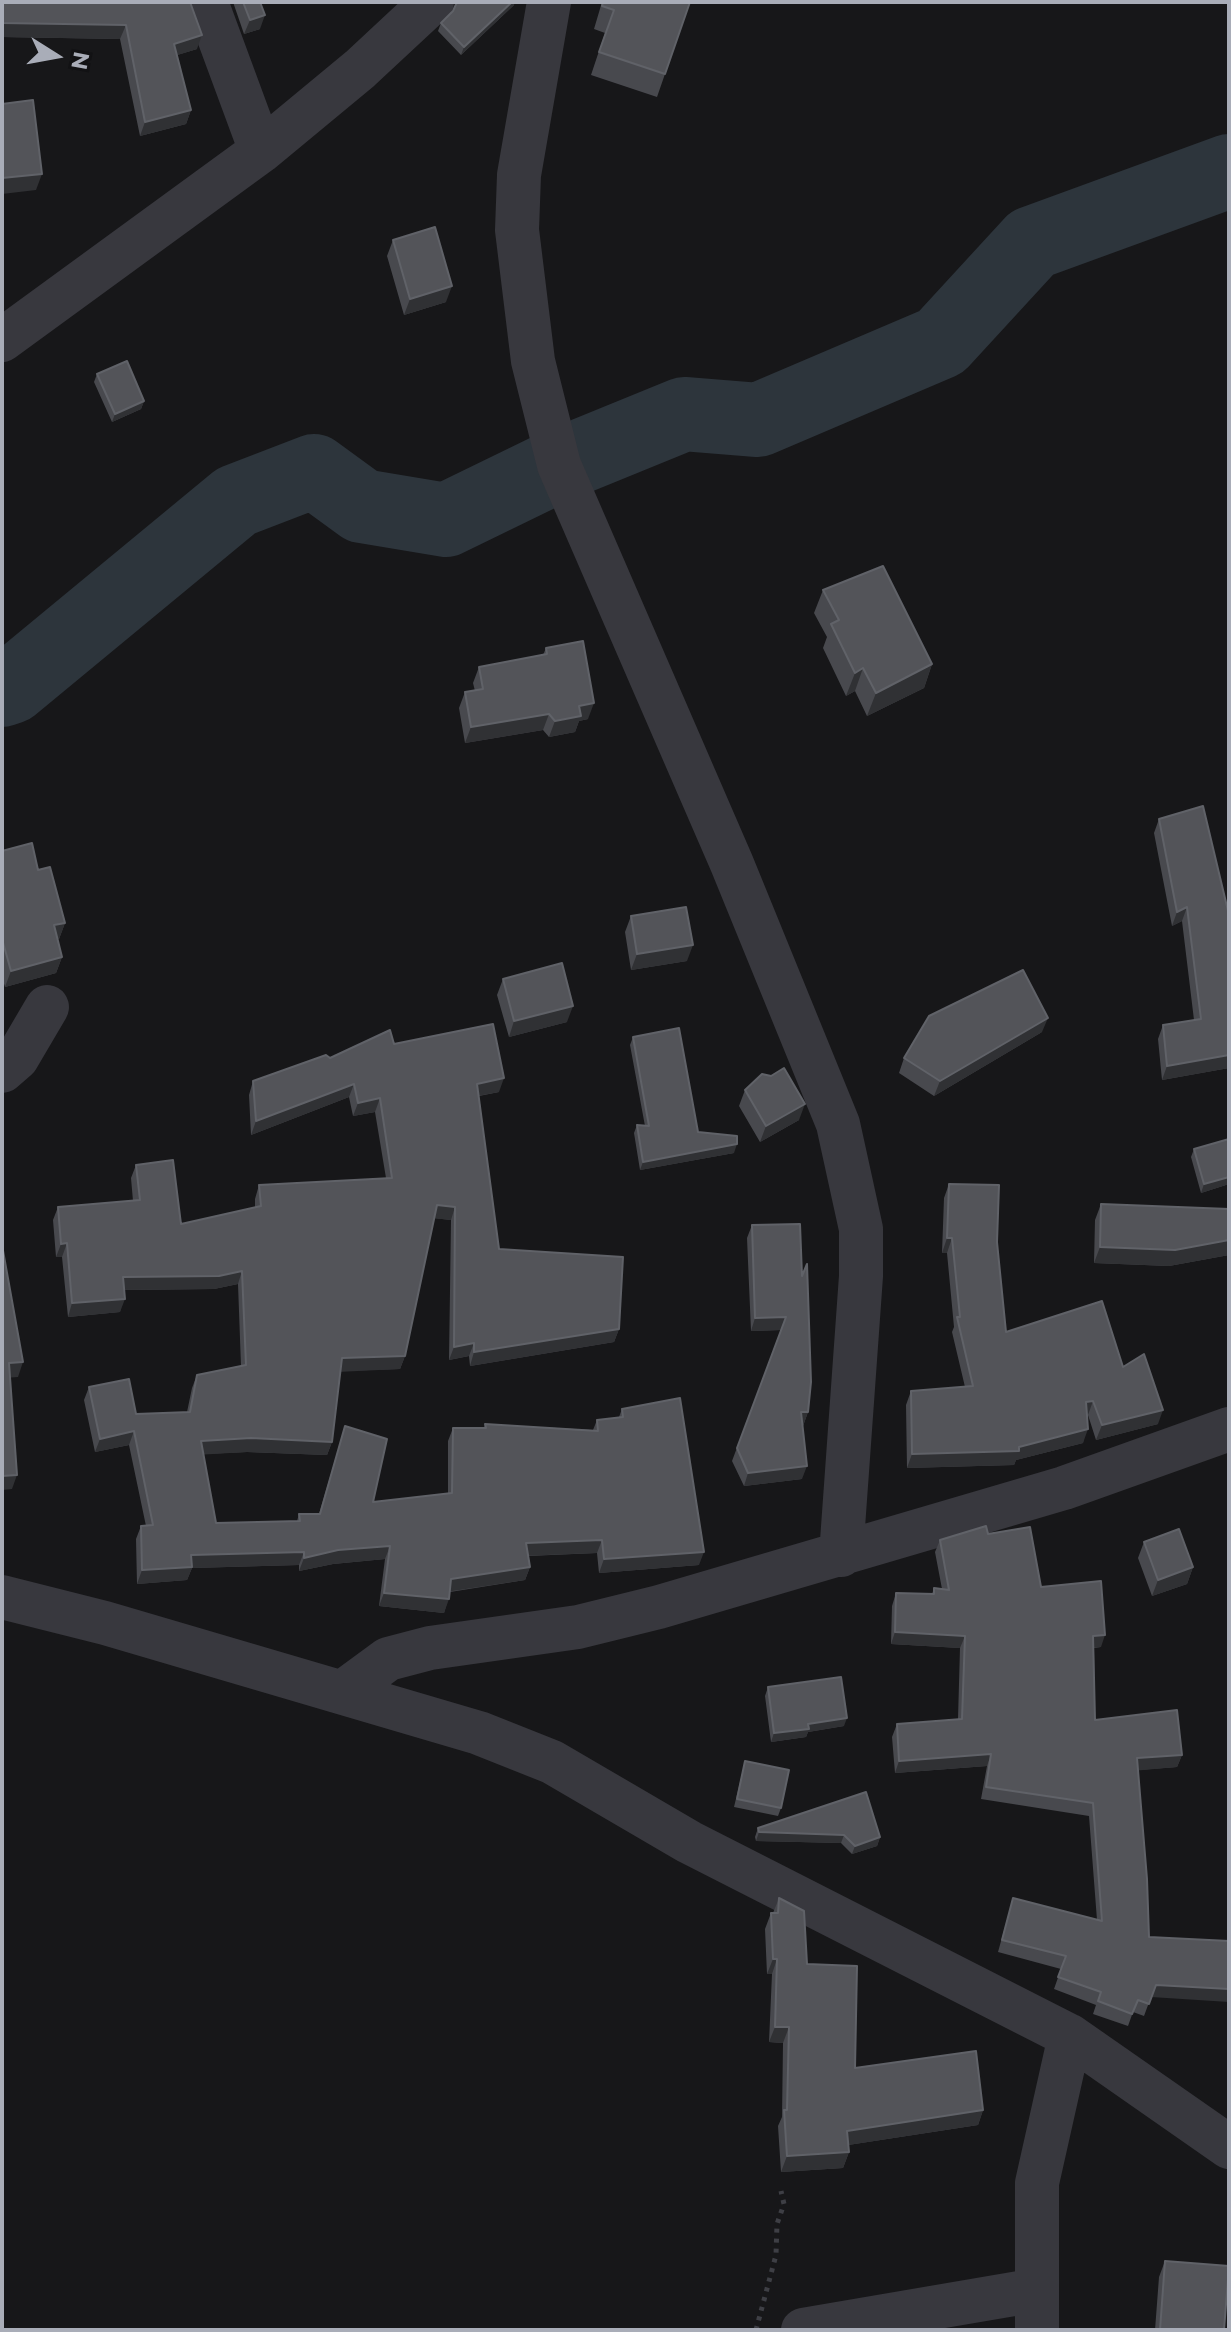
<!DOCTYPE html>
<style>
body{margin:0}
#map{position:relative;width:1231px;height:2332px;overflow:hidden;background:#171719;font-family:Montserrat,sans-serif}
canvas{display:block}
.frame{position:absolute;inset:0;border:4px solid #a9adb8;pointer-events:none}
.north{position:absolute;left:16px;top:16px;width:80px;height:80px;-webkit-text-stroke:6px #121214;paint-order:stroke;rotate:101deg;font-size:22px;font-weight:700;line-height:32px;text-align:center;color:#a9adb8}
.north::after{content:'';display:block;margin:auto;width:28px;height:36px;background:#a9adb8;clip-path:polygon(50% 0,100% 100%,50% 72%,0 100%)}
</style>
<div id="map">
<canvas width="1231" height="2332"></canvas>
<div class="frame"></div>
<div class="north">N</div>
</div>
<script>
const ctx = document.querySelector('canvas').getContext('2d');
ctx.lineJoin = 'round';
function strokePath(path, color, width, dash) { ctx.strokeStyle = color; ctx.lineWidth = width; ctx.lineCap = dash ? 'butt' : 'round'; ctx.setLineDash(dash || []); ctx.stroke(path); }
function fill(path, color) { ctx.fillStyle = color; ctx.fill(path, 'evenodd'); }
strokePath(new Path2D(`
 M2,690l9,-3 225,-186 78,-30 48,35 84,14 113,-55 125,-51 74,6 183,-78 91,-99 197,-72`), '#2d353c', 74);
strokePath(new Path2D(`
 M756,2330l20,-75 1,-31 7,-20 -3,-13`), '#3e3f45', 5, [4, 6]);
strokePath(new Path2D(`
 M206,2l55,149
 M549,2l-30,173 -2,55 16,131 26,104 173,399 106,260 23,105v47l-20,279
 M2,340l259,-189 99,-82 72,-67
 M2,1071l15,-13 30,-51
 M2,1597l103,26 374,110 73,29 137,80 381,194 159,111
 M343,1692l45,-33 42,-11 148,-21 81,-20 405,-119 165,-59
 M803,2330l234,-40
 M1037,2330v-147l33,-147`), '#38383e', 44);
fill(new Path2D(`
 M2,2h188l7,47 -20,6 14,55 -5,14 -46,12 -20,-97 -118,-2z
 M233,2h27v27l-16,5z
 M602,2h88l-33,95 -66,-22 14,-42 -11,-4z
 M514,5l-53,50 -23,-24 3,-8 12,-12z
 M393,240l53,62 -42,13 -17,-59z
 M97,374l47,27 -3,8 -29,13 -18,-40z
 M823,590l109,74 -8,24 -57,28 -12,-25 -9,5 -23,-48 4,-11 -13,-24z
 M546,648l42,71 -9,2 -4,11 -26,5 -6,-7 -78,13 -6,-35 6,-16 10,-1 -2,-8 6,-16 64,-12z
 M1203,806l26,262 -67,12 -4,-41 5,-14 31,-5 -12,-99 -10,5 -18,-93 5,-14z
 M2,851l36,19 27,53 -6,16h-2l5,18 -6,16 -51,14 -3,-10z
 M631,916l56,45 -56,9 -6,-38z
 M503,979l64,43 -58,15 -12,-42z
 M1042,1032l-108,64 -35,-23 5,-15z
 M633,1037l65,95 36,21 -94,17 -6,-37 3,-8 8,1 -15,-81z
 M394,1044l105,48 -20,4 20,153 120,80 -5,13 -144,24 -1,-10 -20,4 2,-140 -17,-2 -29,138 -5,13 -60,2 -8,71 -5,13 -80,-3 -44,2 13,69 81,-2 2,-7h20l26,-88 28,76 75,-8v-53l5,-13h31l1,-4 108,6 4,-10 22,-3 3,-8 77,156 -100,8 -2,-20 -69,3 2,11 -5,13 -75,12 -6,21 -65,-7 6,-47 -52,5 -34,7v-6l-107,3 -5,12 -50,4 -1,-45 5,-13h5l-17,-81 -34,7 -11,-52 5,-13 47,27 51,-2 5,-24 5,-13 44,-9 -3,-82 -24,5 -90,1 -4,22 -52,5 -6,-60h-6l-3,-37 5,-13 75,-6 -2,-23 5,-13 45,59 74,-17v-8l4,-14 127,-7 -11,-66 -22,4 -4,-19 -98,38 -2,-40 4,-14 77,-23z
 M745,1090l54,30 -39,22 -21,-36z
 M1229,1139v45l-28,9 -10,-36 3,-8z
 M949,1184l48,58 9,90 117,35 35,57 -62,16 -8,-25 -5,28 -67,17 -2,5 -107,3 -1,-63 5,-14 54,-4 -13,-55 2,-5 -7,-74h-5l2,-55z
 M1101,1204l128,5v46l-60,11 -75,-3 1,-43z
 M752,1225l50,51 6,136 -5,14 -1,-1v54l-58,7 -12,-25 49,-131 -30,1 -4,-93z
 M988,1534l113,113 -7,1 1,72 87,35 -5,12 -39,3 13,227 -7,19 -11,-4 -5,14 -35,-12 3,-9 -42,-16 7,-20 -63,-17 15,-54 84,22 -8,-104 -108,-17 6,-33 -92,7 -3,-36 5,-13 61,-5 2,-71 -69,-4 1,-38 4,-13 36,1 2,-6 8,1 -7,-37 5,-12z
 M1144,1542l49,25 -6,17 -35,12 -14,-38z
 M768,1687l76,39 -36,6 -2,5 -35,5 -6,-46z
 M745,1761l36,47 -3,8 -44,-9z
 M758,1828l122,9 -3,9 -25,8 -11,-11 -85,-2 -1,-4z
 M779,1898l28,66 48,104 128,42 -5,15 -130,20 1,7 -6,16 -62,4 -3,-46 4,-9 1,-74 -14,-1 3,-68h-5l-2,-45 6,-16h2z
 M1165,2261l59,69h-69l4,-53z`), '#48494e');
fill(new Path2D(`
 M512,2h3l-1,3 -53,50 3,-8z
 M265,15l-5,14 -16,5 6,-14z
 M2,23l124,2 -6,14 -118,-2z
 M202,35l-5,14 -29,9 6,-14z
 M191,110l-5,14 -46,12 5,-14z
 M42,174l-6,16 -34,4v-16z
 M452,286l-6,16 -42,13 6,-16z
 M144,401l-3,8 -29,13 3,-8z
 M932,664l-8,24 -57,28 9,-23z
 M863,668l-8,23 -9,5 9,-23z
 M594,703l-6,16 -9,2 -4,11 -26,5 6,-16 24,-15z
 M549,714l-6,16 -78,13 6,-16z
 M1187,907l-5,14 -10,5 5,-14z
 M65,923l-6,16 -11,2 6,-16z
 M693,945l-6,16 -56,9 6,-16z
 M62,957l-6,16 -51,14 6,-16z
 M573,1006l-6,16 -58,15 5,-16z
 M1048,1018l-6,14 -108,64 6,-15z
 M1229,1055v13l-67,12 5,-14z
 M504,1078l-5,14 -27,5 5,-13z
 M354,1084l-5,13 -98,38 5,-14z
 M380,1098l-5,14 -22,4 5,-13z
 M805,1104l-6,16 -39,22 6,-16z
 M737,1144l-3,9 -94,17 3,-8z
 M1229,1177v7l-28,9 3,-9z
 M437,1205l18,2 -4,13 -19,-2z
 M947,1238h5l-5,15h-5z
 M1229,1240v15l-60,11 -75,-3 6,-16z
 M67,1243l-5,14h-6l5,-13z
 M242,1271l-4,13 -24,5 -96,1 5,-13z
 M125,1299l-5,13 -52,5 4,-14z
 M786,1317l-5,13 -30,1 4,-13z
 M619,1329l-5,13 -144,24 4,-14z
 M474,1343l-5,13 -20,4 5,-13z
 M405,1356l-5,13 -63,3 5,-14z
 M23,1362l-5,15 -14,1 5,-15z
 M1093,1401l-5,14 -8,2 6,-15z
 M1163,1410l-5,14 -62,16 6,-15z
 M801,1412h7l-5,14 -7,-1z
 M1088,1429l-5,14 -67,17 -2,5 -107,3 5,-14 107,-7z
 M134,1431l-5,14 -34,7 5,-13z
 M251,1438l81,4 -5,13 -80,-3 -51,3 5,-14z
 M807,1466l-5,13 -58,7 4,-13z
 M17,1475l-5,14 -10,1v-14z
 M602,1540l-5,13 -76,3 5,-13z
 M390,1546l-5,13 -52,5 -34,7 5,-13 34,-8z
 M304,1552l-5,13 -107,3 -5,12 -50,4 5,-14 49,-15z
 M704,1552l-5,13 -100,8 5,-14z
 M530,1567l-5,13 -79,12 5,-13z
 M1193,1567l-6,17 -35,12 6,-16z
 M384,1593l65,6 -5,14 -65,-7z
 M895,1632l70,4 -5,12 -69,-4z
 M1105,1635l-4,12 -12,1 4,-12z
 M847,1718l-3,8 -36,6 -2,5 -35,5 3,-9 34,-9z
 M991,1754l-4,12 -92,7 4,-12z
 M1182,1755l-5,12 -45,4 5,-13z
 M759,1832l85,3 -3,8 -85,-2z
 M880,1837l-3,9 -25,8 3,-8z
 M773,1959h4l-5,15h-5z
 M1156,1985l73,4v13l-78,-5z
 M775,2027h14l-6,16 -14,-1z
 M983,2110l-5,15 -136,21 5,-15z
 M849,2152l-6,16 -62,4 6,-16z`), '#303134');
const building = new Path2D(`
 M2,2h188l12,33 -28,9 17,66 -46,12 -19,-97 -124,-2z
 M243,2h17l5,13 -15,5z
 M457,2h55l-48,45 -23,-24 12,-12z
 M603,2h87l-25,72 -66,-22 15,-42 -12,-4z
 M33,100l9,74 -40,4v-74z
 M435,227l17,59 -42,13 -17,-59z
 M127,361l17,40 -29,13 -18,-40z
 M883,566l49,98 -56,29 -13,-25 -8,5 -24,-49 8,-4 -16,-30z
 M583,641l11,62 -15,3 2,10 -26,5 -6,-7 -78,13 -6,-35 18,-3 -4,-22 68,-13 -1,-6z
 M1203,806l26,109v140l-62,11 -4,-41 38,-6 -14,-112 -10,5 -18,-93z
 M32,843l6,27 12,-3 15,56 -11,2 8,32 -51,14 -9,-32v-88z
 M686,907l7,38 -56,9 -6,-38z
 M562,963l11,43 -59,15 -11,-42z
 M1023,970l25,48 -108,63 -36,-23 25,-42z
 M493,1024l11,54 -27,6 22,165 124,8 -4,72 -145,23v-9l-20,4 1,-140 -18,-2 -32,151 -63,2 -10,84 -81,-4 -50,3 15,82 84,-2 -1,-7h21l25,-88 42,13 -14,63 79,-9 1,-65h33l-1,-4 113,7 -1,-11 26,-3 -1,-8 58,-11 24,154 -100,7 -2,-19 -76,3 4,24 -79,12 -2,20 -65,-6 6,-47 -52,4 -34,8v-6l-113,3 1,12 -50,3 -1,-44 12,-1 -19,-94 -34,8 -11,-52 40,-8 7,35 54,-2 7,-37 49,-10 -4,-94 -23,5 -96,1 2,22 -53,4 -5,-60 -6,1 -3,-37 82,-7 -4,-35 37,-5 8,64 80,-18 -2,-21 133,-7 -12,-80 -22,5 -4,-19 -98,37 -3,-40 73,-26 4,3 60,-28 4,14z
 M679,1028l19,104 39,4v8l-94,18 -6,-37 12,1 -16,-89z
 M784,1068l21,36 -39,22 -21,-36 17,-16 9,2z
 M1229,1139v38l-25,7 -10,-35z
 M949,1184l50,1 -2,57 9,90 96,-31 21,66 21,-13 19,56 -61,15 -9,-24 -7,1 2,27 -69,18v4l-107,3 -1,-63 62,-5 -16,-69h3l-8,-79h-5z
 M1101,1204l128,5v31l-54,10 -75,-3z
 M800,1224l2,52 5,-12 4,118 -3,30h-7l6,54 -59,7 -11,-25 49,-131 -31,1 -3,-93z
 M2,1245l21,117 -14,1 8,112 -15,1z
 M986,1526l2,8 42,-7 11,60 60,-6 4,54 -12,1 2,84 82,-10 5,45 -45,3 10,121 2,58 80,4v48l-73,-4 -7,19 -11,-4 -6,14 -34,-13 3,-9 -43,-15 8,-21 -64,-16 11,-42 89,23 -9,-118 -107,-16 5,-33 -92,7 -2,-37 65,-5 3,-83 -70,-4 1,-39 38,1v-6l15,2 -9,-50z
 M1179,1529l14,38 -35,13 -14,-38z
 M841,1677l6,41 -39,6 1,5 -35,4 -6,-46z
 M745,1761l44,9 -8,38 -44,-9z
 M866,1792l14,45 -25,9 -11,-11 -85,-3 -1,-4z
 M779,1898l25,13 3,53 50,2 -2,102 121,-17 7,59 -136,21 2,21 -62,4 -3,-46h3l2,-83h-14l2,-68h-4l-2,-46h7z
 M1165,2261l64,5 -5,64h-64z`);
fill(building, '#535459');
strokePath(building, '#606268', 2);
</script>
